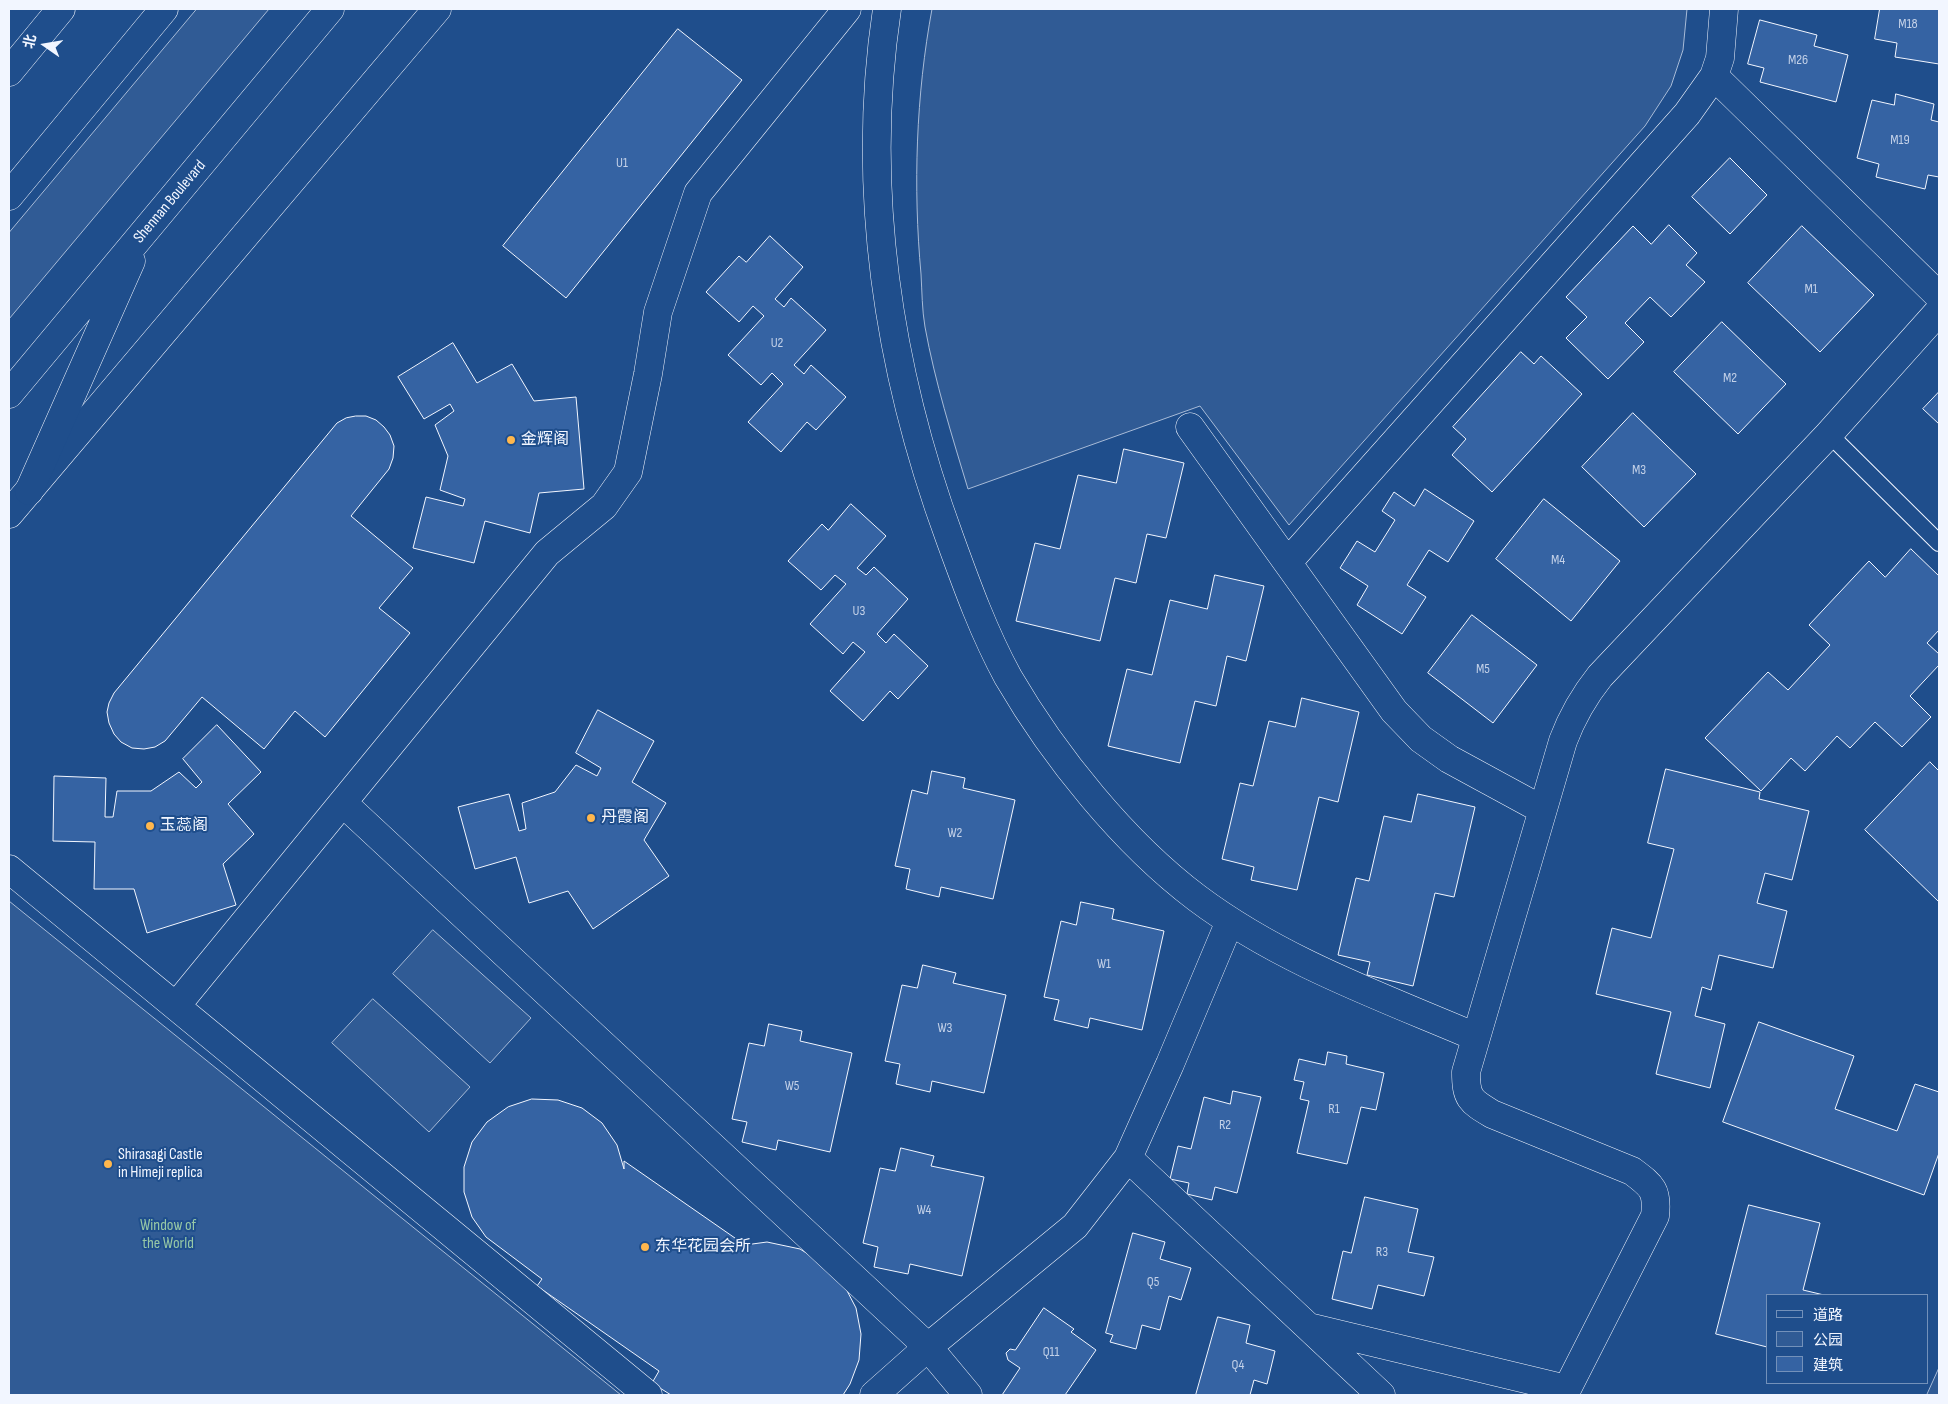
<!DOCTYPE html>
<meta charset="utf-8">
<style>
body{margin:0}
#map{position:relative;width:1948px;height:1404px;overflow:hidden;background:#1f4e8c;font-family:"Sofia Sans Condensed","Noto Sans SC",sans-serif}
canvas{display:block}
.frame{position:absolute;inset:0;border:10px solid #f2f6ff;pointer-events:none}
.legend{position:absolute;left:1766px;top:1294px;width:162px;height:90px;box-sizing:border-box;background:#1f4e8c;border:1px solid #7391ba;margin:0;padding:6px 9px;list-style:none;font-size:15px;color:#f2f6ff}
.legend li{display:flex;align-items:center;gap:10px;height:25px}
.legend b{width:25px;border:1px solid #7391ba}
.north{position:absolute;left:20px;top:20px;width:50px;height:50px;-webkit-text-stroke:4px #1f4e8c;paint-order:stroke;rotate:283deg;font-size:14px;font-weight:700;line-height:20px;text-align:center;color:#f2f6ff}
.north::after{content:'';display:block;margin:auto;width:18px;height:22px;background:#f2f6ff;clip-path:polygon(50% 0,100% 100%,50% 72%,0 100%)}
</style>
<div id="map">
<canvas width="1948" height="1404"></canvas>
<div class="frame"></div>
<ul class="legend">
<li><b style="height:6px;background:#1f4e8c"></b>道路</li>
<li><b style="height:14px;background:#305b95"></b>公园</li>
<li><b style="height:14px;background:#3563a3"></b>建筑</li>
</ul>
<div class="north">北</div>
</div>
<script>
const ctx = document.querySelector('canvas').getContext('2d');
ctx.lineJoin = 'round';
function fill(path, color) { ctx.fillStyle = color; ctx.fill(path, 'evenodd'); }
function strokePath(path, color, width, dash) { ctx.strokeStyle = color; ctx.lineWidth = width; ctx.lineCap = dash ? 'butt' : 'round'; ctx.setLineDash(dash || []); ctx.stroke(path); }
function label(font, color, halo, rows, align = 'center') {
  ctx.font = font + ' "Sofia Sans Condensed","Noto Sans SC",sans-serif'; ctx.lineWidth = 4; ctx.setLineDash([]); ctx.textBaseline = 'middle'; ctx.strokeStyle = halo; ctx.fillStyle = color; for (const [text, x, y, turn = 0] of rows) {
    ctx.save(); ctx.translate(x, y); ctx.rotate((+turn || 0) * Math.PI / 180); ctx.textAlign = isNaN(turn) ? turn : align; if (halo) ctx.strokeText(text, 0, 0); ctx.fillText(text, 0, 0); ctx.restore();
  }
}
const green = new Path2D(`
 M197,9h72l-260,310v-86z
 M932,9h755l-4,41 -12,36 -26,40 -356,399 -89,-119 -232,83c-16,-53 -33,-107 -43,-162 -3,-17 -3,-36 -4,-53 -8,-87 -5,-179 11,-265z
 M9,901l612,494h-612z
 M433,930l98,88 -41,45 -97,-89z
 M373,999l97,88 -41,45 -97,-89z
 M1939,1368v27h-12z`);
fill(green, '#305b95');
strokePath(green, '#a8bbd7', 1);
const building = new Path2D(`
 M1880,9h59v55l-44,-7 2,-14 -22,-4z
 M1760,20l57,15 -3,11 34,9 -12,47 -76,-20 4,-14 -16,-4z
 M678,29l64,51 -176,218 -63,-52z
 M1896,94l38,10 -3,16 8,2v55l-11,-2 -3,14 -49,-12 3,-13 -22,-6 15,-58 22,5z
 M1730,158l37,37 -37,39 -38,-37z
 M1669,225l28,28 -11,12 19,17 -34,35 -21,-20 -25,26 19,19 -36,37 -42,-41 21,-21 -21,-20 67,-71 18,18z
 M1802,226l72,69 -54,57 -72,-69z
 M770,236l33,31 -28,32 9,8 7,-9 35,32 -32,35 10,9 7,-9 35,32 -30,33 -9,-8 -26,30 -33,-30 35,-38 -11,-11 -11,12 -33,-30 36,-39 -11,-10 -14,16 -33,-30 33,-36 7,6z
 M1722,322l64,62 -48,50 -64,-62z
 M453,343l24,40 35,-19 22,37 42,-4 8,92 -45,4 -9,40 -45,-12 -11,42 -61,-15 13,-51 37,9 2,-7 -25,-9 8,-34 -13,-31 19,-14 -4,-7 -26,15 -26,-42z
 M1521,352l13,12 7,-8 41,38 -90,98 -40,-37 14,-16 -13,-12z
 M1939,392v32l-16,-15z
 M1633,413l63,61 -52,53 -62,-60z
 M356,416h10l10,4 8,7 6,8 4,11 -1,12 -4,11 -38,47 62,52 -34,40 31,25 -85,104 -30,-26 -31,38 -62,-52 -37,44 -10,6 -11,2 -12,-1 -11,-6 -7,-8 -5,-11 -2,-11 2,-9 5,-10 223,-270 9,-5z
 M1124,449l60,14 -18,75 -19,-4 -11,49 -21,-5 -15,63 -84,-20 19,-78 25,6 18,-74 38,8z
 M1425,489l49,32 -26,41 -19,-12 -22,35 19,12 -24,37 -45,-29 11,-19 -28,-18 17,-27 18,11 20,-32 -13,-9 12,-19 20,14z
 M1544,499l76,62 -49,60 -75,-62z
 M851,504l35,32 -29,32 9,7 8,-8 34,32 -31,35 9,9 8,-9 34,32 -30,33 -8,-8 -27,30 -33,-30 35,-39 -12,-10 -10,12 -33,-30 36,-40 -11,-9 -14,15 -33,-29 34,-37 6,6z
 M1911,549l28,27v54l-12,13 12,11v11l-29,31 21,21 -29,30 -27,-25 -25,26 -13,-12 -32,35 -14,-13 -30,33 -56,-53 63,-66 20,18 42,-45 -21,-20 60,-64 16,16z
 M1215,575l49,11 -18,75 -19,-5 -11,50 -21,-5 -15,62 -72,-17 19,-77 25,6 18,-75 37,9z
 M1472,615l65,50 -44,58 -65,-50z
 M1302,698l57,14 -21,90 -19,-5 -22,93 -46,-10 3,-13 -32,-8 18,-76 13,3 16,-65 26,6z
 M598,710l56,31 -22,41 34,21 -22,37 25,36 -76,53 -25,-38 -39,12 -13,-46 -41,12 -17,-62 51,-13 10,37 7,-2 -4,-26 33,-11 21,-27 21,11 4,-8 -25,-15z
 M217,725l44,47 -33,32 26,30 -31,30 13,41 -89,28 -13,-44h-40l1,-47 -42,-1 1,-65 52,2 -1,39h8l4,-26h34l28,-19 17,16 6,-6 -19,-23z
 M1930,762l9,9v131l-74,-72z
 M1666,769l94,23 -1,7 50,12 -17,69 -27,-7 -8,30 30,8 -14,57 -54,-13 -8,35 -9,-3 -7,29 30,8 -15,64 -54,-14 15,-62 -75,-18 16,-66 39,10 23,-89 -26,-6z
 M932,771l33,7 -2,10 52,12 -22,99 -52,-12 -2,10 -33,-8 4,-20 -15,-3 17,-76 15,4z
 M1418,794l57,13 -21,90 -19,-4 -22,93 -46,-11 3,-13 -32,-7 18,-77 13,3 15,-65 27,6z
 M1081,902l33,7 -2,10 52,12 -22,99 -52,-12 -2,10 -34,-8 5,-20 -15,-3 17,-76 15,4z
 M923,965l33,8 -3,10 53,12 -22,98 -52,-12 -2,11 -34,-8 4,-20 -15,-3 17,-76 15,3z
 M1759,1022l95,34 -19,53 62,22 18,-47 24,8v61l-15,42 -201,-73z
 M769,1024l33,7 -2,10 52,12 -22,99 -52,-12 -2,10 -34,-8 5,-20 -15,-3 17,-76 15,3z
 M1328,1052l19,4 -1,8 38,9 -8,37 -15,-3 -14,57 -50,-11 12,-52 -9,-2 4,-17 -10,-2 5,-21 26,6z
 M1233,1091l28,6 -24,96 -22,-6 -3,13 -25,-6 2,-11 -19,-4 8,-33 13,3 13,-52 26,7z
 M532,1099l26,1 24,8 20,15 15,22 7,24v-8l121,84 22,-3 33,7 27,17 17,19 12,23 5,26 -2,26 -9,24 -7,11h-172l-19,-12 7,-12 -122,-85 5,-7 -56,-42 -14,-20 -8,-25v-25l8,-25 15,-20 21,-15z
 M901,1148l33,8 -3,10 53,11 -22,99 -52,-12 -2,10 -34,-7 4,-20 -15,-4 17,-75 15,3z
 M1365,1197l53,12 -10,43 26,5 -10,39 -46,-11 -6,24 -40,-10 11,-48 8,2z
 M1749,1205l71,18 -17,67 21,5h-57v52l-51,-13z
 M1133,1233l32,9 -5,17 31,9 -10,32 -12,-4 -9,34 -18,-5 -6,24 -26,-7 3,-7 -7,-2z
 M1044,1308l30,21 -3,3 25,18 -31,45h-63l18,-27 -12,-8 -2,-7 4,-4 5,1z
 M1218,1317l32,8 -4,18 29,8 -8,33 -13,-4 -4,15h-54z`);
fill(building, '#3563a3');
strokePath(building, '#f2f6ff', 1);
const service = new Path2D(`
 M1829,434l110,109`);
const minor = new Path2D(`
 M887,9c-27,179 1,361 63,530 17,47 34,94 58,138 46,79 116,166 189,221 84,63 183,98 279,139
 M1714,76l225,220
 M1190,427l204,284 27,28 28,20 92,50
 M1288,562l399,-448 27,-38 6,-18 4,-49
 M343,803l585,544 40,48
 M9,869l639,526
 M176,1006l371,-453 57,-47 24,-34 20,-98 10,-62 40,-119 149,-184
 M1128,1158l253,237
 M1309,1327l258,62
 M874,1395l54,-48 147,-121 53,-68 42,-94 60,-143
 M1564,1395l91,-179c3,-26 -3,-30 -23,-45l-140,-57c-22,-13 -26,-16 -26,-42l97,-331c9,-24 21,-45 37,-65l229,-242 110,-123`);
const secondary = new Path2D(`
 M9,72l52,-63
 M9,514l428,-505`);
const primary = new Path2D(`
 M9,196l155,-187
 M9,394l321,-385
 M29,491l102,-230`);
strokePath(service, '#f2f6ff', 18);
strokePath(minor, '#f2f6ff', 29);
strokePath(secondary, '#f2f6ff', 29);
strokePath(primary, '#f2f6ff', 29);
strokePath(service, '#1f4e8c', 16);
strokePath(minor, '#1f4e8c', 28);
strokePath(secondary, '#1f4e8c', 28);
strokePath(primary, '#1f4e8c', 28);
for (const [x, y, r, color] of [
 [511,440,5,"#ffb74d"],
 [591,818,5,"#ffb74d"],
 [150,826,5,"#ffb74d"],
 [108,1164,5,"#ffb74d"],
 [645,1247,5,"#ffb74d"]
]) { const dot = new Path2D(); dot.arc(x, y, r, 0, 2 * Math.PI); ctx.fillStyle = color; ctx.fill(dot); strokePath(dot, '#1f4e8c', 2); }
label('14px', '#c3d1e8', null, [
 ["M18",1908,24],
 ["M26",1798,60],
 ["M19",1900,140],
 ["U1",622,163],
 ["M1",1811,289],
 ["U2",777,343],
 ["M2",1730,378],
 ["M3",1639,470],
 ["M4",1558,560],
 ["U3",859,611],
 ["M5",1483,669],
 ["W2",955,833],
 ["W1",1104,964],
 ["W3",945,1028],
 ["W5",792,1086],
 ["R1",1334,1109],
 ["R2",1225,1125],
 ["W4",924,1210],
 ["R3",1382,1252],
 ["Q5",1153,1282],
 ["Q11",1051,1352],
 ["Q4",1238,1365]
]);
label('16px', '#f2f6ff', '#1f4e8c', [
 ["Shennan Boulevard",170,202,-50]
]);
label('16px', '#f2f6ff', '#1f4e8c', [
 ["金辉阁",521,440],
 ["丹霞阁",601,818],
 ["玉蕊阁",160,826],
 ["Shirasagi Castle",118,1155],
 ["in Himeji replica",118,1173],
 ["东华花园会所",655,1247]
], 'left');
label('16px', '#97c8a6', '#1f4e8c', [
 ["Window of",168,1226],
 ["the World",168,1244]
]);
</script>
